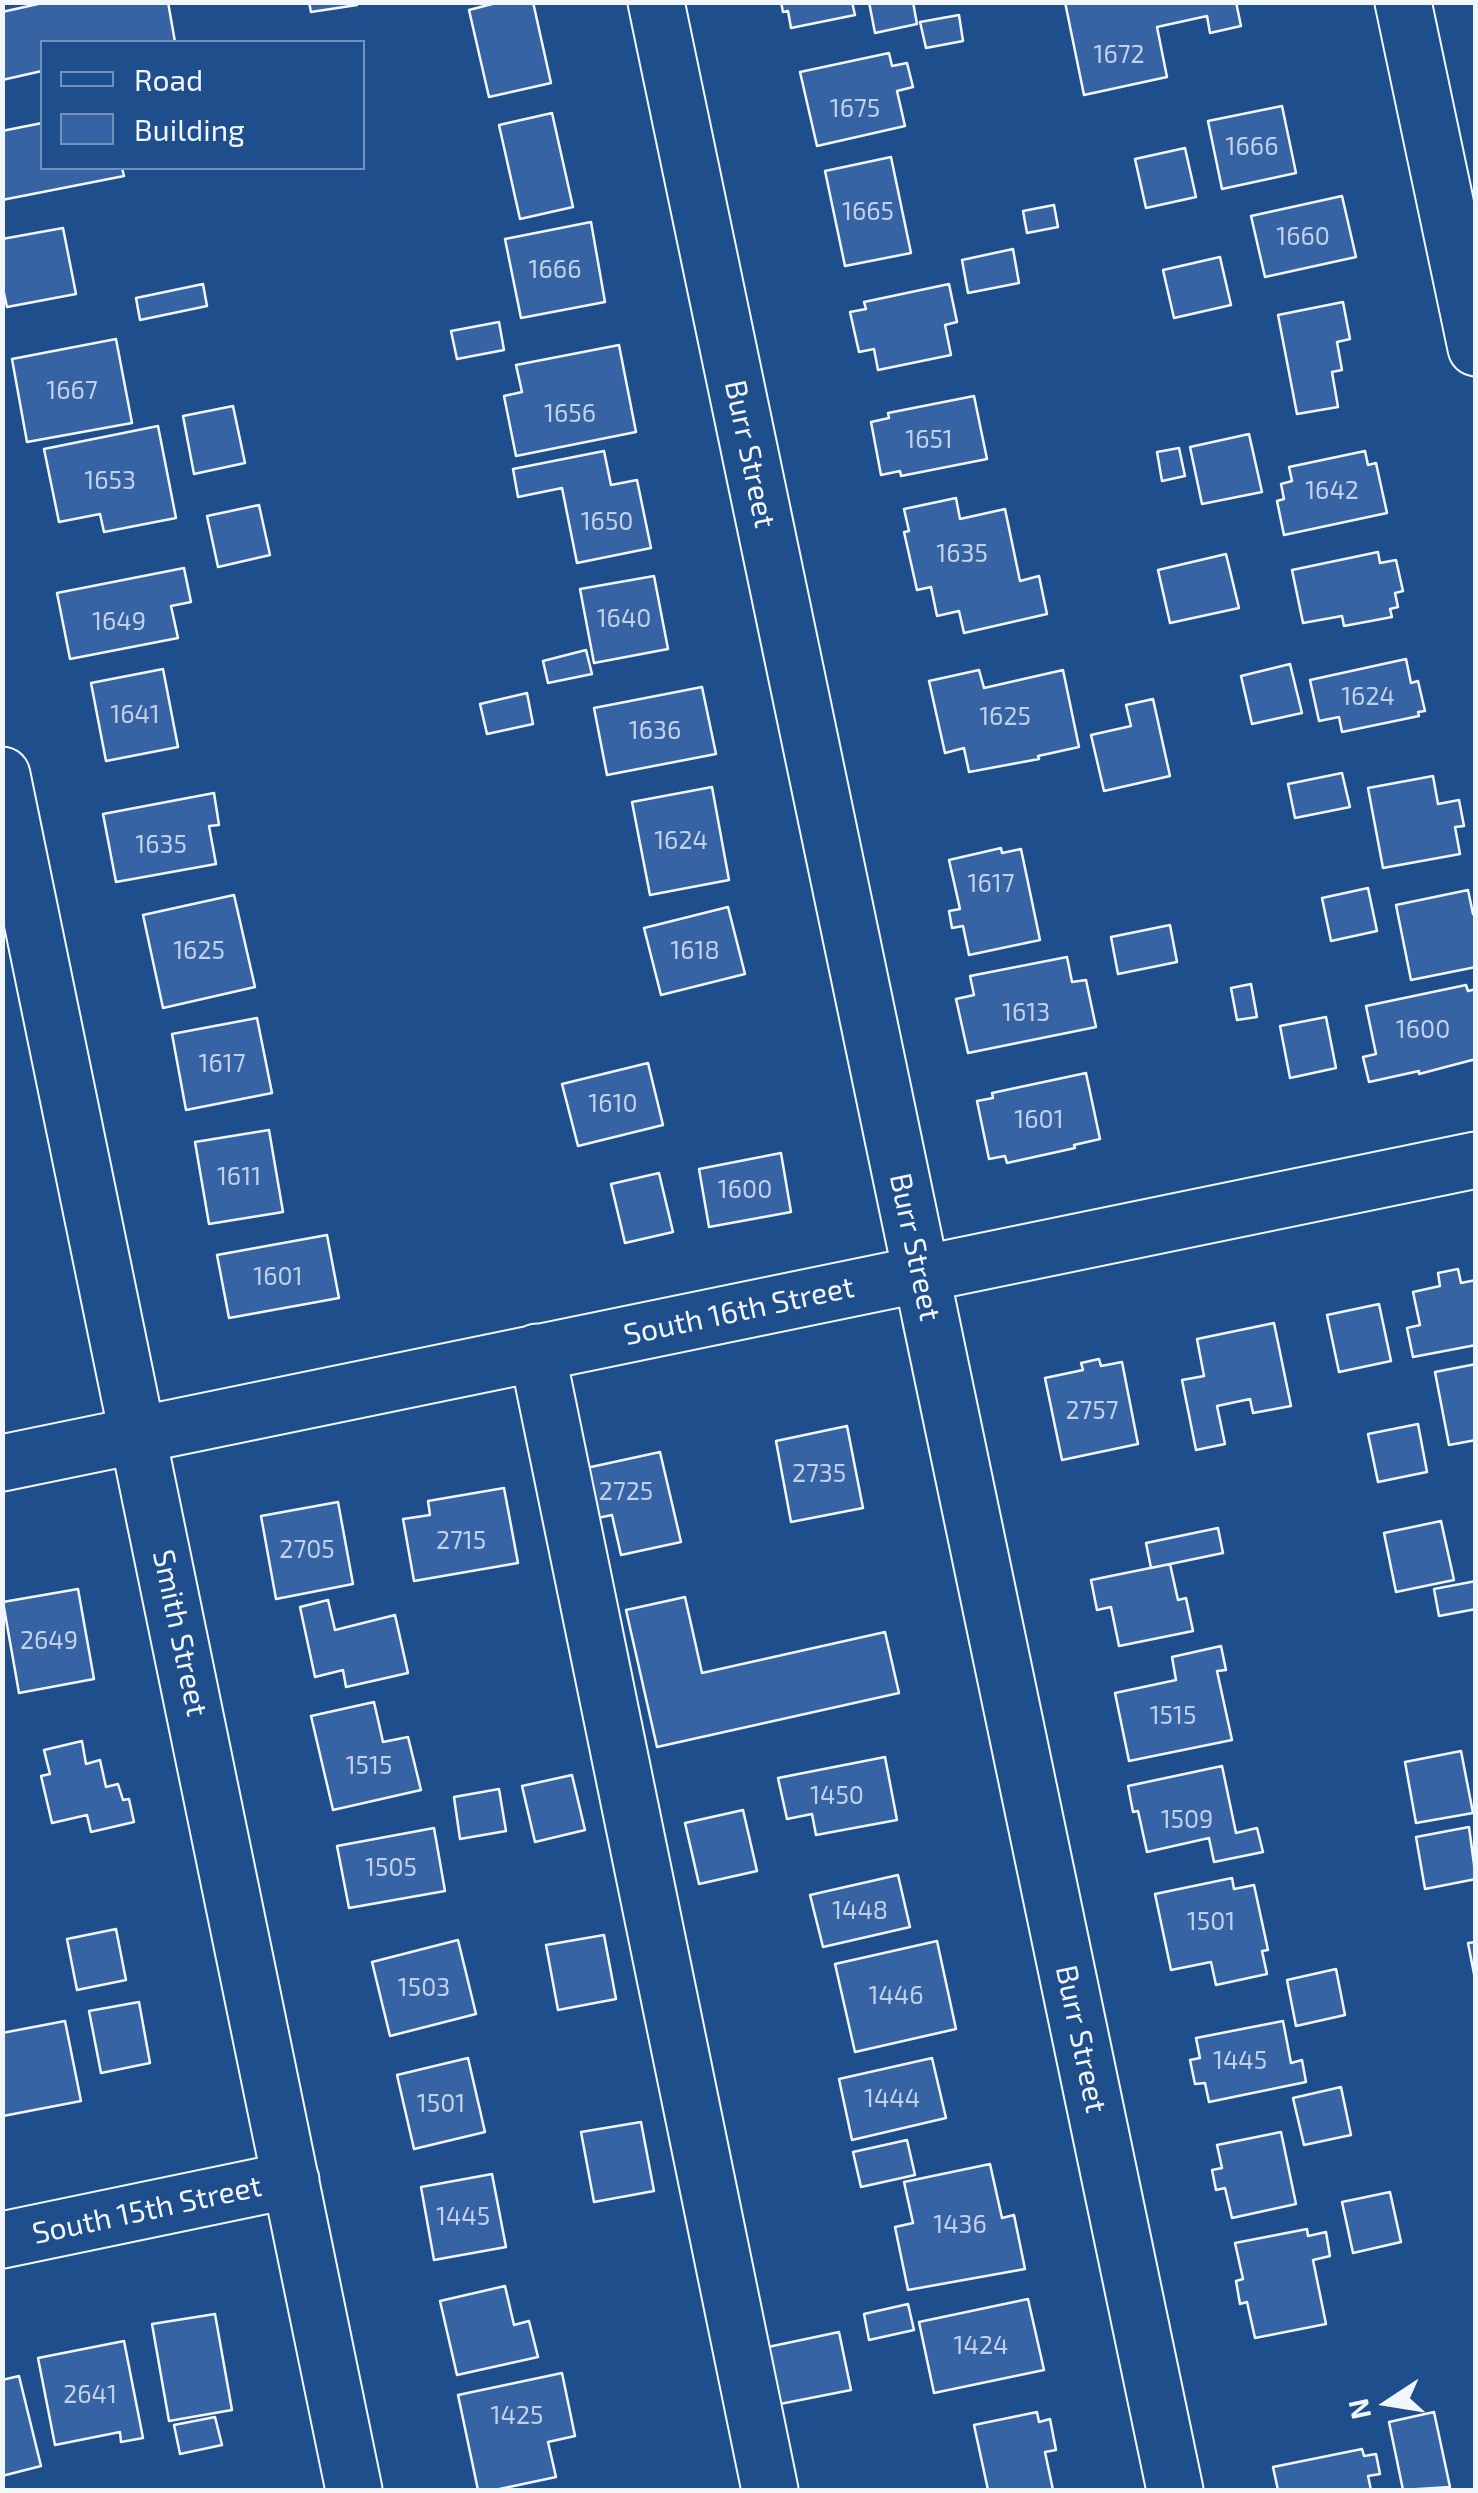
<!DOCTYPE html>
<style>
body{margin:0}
#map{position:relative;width:1478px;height:2493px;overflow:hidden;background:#1f4e8c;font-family:"Exo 2",sans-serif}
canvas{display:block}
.frame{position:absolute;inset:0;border:5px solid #f2f6ff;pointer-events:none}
.legend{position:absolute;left:40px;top:40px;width:325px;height:130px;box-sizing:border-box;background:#1f4e8c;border:2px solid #7391ba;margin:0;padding:12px 18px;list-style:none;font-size:30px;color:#f2f6ff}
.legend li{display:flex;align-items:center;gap:20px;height:50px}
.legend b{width:50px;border:2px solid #7391ba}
.north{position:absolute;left:1338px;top:2353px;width:100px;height:100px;-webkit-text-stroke:8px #1f4e8c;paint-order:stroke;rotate:258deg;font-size:28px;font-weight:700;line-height:40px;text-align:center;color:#f2f6ff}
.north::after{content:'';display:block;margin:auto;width:35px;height:45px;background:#f2f6ff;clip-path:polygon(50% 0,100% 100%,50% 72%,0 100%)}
</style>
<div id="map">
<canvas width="1478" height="2493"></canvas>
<div class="frame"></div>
<ul class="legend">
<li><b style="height:12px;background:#1f4e8c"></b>Road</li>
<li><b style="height:28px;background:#3563a3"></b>Building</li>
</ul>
<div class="north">N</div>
</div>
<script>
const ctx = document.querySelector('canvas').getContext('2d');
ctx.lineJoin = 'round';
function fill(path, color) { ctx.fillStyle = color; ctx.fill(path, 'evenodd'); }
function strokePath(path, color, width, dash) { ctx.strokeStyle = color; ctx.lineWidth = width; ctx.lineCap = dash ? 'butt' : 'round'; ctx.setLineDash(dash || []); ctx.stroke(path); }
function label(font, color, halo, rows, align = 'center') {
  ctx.font = font + ' "Exo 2",sans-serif'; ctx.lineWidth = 8; ctx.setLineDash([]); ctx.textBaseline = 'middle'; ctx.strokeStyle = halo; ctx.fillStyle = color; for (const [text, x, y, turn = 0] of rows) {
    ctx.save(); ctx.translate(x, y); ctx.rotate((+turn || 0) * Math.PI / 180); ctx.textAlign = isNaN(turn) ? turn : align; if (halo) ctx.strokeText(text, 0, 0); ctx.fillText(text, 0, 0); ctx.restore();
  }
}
const building = new Path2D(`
 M47,2h121l7,40h-133v29l-40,9v-68z
 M309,2h47l1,3 -46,7z
 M500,2h33l18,81 -62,14 -20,-87z
 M781,2h71l3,13 -64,13 -3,-17 -5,1z
 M869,2h44l4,22 -42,9z
 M1065,2h171l5,24 -31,7 -3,-17 -50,11 10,50 -83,18z
 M959,15l4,26 -37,7 -6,-26z
 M889,53l3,13 15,-3 6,24 -16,4 8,35 -88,20 -17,-74z
 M1282,106l14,67 -74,16 -14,-68z
 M552,113l21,94 -53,12 -21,-94z
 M42,123v45h80l2,8 -122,24v-69z
 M1185,148l11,49 -50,11 -11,-49z
 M891,157l20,96 -66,13 -20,-95z
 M1342,196l14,61 -91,20 -14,-61z
 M1054,205l4,22 -31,6 -4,-22z
 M591,222l14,80 -84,16 -16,-79z
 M63,228l13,66 -69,13 -5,-23v-45z
 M1013,249l6,34 -51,10 -6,-33z
 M1220,257l11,48 -57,13 -11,-48z
 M203,284l4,22 -67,14 -4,-22z
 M949,284l8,38 -12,3 6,30 -73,15 -4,-21 -15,3 -9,-40 16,-3 -2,-7z
 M1343,302l7,37 -13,3 5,28 -10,2 6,35 -41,7 -19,-99z
 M499,322l5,28 -47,9 -6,-28z
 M116,339l16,84 -105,19 -15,-83z
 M619,345l17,87 -120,24 -12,-60 18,-4 -6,-27z
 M974,396l13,63 -86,17 -1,-5 -19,4 -10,-53 18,-4 -1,-5z
 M233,406l12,57 -51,11 -11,-58z
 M158,426l18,92 -72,14 -4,-18 -41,8 -15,-73z
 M1249,434l13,58 -60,12 -12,-57z
 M1179,448l6,28 -23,5 -5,-29z
 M604,451l7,34 26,-5 14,68 -74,15 -15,-75 -44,9 -5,-28z
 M1365,451l3,14 8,-2 11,50 -103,22 -7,-34 7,-2 -3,-15 11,-3 -3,-14z
 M956,498l4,21 45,-10 15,72 19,-5 8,38 -83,19 -5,-22 -22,5 -6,-29 -14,3 -13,-58 5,-1 -5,-22z
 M259,505l11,50 -52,12 -11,-51z
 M1378,552l2,11 16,-3 7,31 -8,2 3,14 -8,2 2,8 -48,9 -2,-10 -39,7 -11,-53z
 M1226,554l13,54 -69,15 -12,-53z
 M184,568l7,34 -20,4 7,32 -108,21 -13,-66z
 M654,576l14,73 -74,14 -14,-74z
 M586,650l6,24 -44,9 -5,-22z
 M1406,659l5,24 7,-2 7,30 -7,1 1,4 -77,16 -3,-15 -20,4 -9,-41z
 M1290,664l12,49 -50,11 -11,-48z
 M163,669l15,78 -72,14 -15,-78z
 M979,670l5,18 79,-18 16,77 -41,9 1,3 -70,13 -5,-24 -19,5 -16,-72z
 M702,687l14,67 -109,21 -13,-67z
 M527,693l6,31 -46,10 -7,-30z
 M1153,699l17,77 -66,15 -13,-56 40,-9 -5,-21z
 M1342,773l8,34 -55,11 -7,-34z
 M1433,776l5,28 21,-4 5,26 -9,1 5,27 -77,14 -15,-80z
 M712,787l17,93 -79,15 -18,-93z
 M214,793l5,32 -10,1 7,38 -100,18 -13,-68z
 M1001,848l1,5 19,-4 19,91 -71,15 -6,-29 -11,2 -3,-17 11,-2 -11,-49z
 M1368,888l9,43 -46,10 -9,-43z
 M1468,890l5,24h3v53l-65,13 -15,-75z
 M234,895l21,92 -92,21 -20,-93z
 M728,907l17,67 -84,21 -17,-67z
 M1170,925l7,37 -59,12 -7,-37z
 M1067,957l5,25 14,-2 10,47 -128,26 -12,-54 18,-4 -4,-19z
 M1251,984l6,33 -20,3 -6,-32z
 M1466,985l2,6 8,-2v70l-57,15v-3l-50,11 -6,-25 13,-3 -10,-48z
 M1326,1017l10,51 -46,10 -10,-52z
 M257,1018l15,75 -86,17 -14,-76z
 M648,1063l15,62 -85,21 -16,-62z
 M1086,1073l14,66 -26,6 1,3 -68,15 -2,-7 -16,3 -12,-58 16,-3 -1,-5z
 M269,1130l14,82 -74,12 -14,-82z
 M781,1153l10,59 -82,15 -10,-58z
 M659,1173l14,59 -48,11 -14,-59z
 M327,1235l12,63 -110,20 -12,-63z
 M1458,1269l3,14 15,-3v65l-63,12 -6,-29 13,-3 -7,-33 27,-6 -2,-13z
 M1379,1304l12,57 -52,11 -12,-57z
 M1274,1323l17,83 -38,7 -3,-14 -33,7 8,38 -29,6 -14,-70 22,-4 -7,-37z
 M1099,1359l2,7 21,-4 16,82 -76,16 -17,-82 38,-8 -2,-7z
 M1476,1364v76l-27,5 -14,-73z
 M1418,1424l9,48 -49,10 -10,-48z
 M847,1426l16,82 -72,14 -15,-81z
 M660,1452l21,90 -60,13 -9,-40 -24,5 -11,-50z
 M504,1488l14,75 -104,18 -11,-62 27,-4 -2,-14z
 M338,1502l15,82 -77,15 -15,-83z
 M1441,1521l13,59 -58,12 -12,-59z
 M1218,1528l5,25 -72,15 -5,-25z
 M1170,1564l8,36 8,-2 7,33 -74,15 -8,-39 -14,3 -6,-30z
 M1476,1581v28l-37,7 -5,-27z
 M78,1589l16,90 -75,14 -16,-91z
 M685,1597l17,76 183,-41 14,61 -242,54 -31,-137z
 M328,1600l7,30 60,-15 13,58 -62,14 -3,-17 -28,7 -15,-70z
 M1221,1646l5,24 -9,1 15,69 -103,21 -14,-68 61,-13 -4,-23z
 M374,1702l9,40 25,-5 13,53 -88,20 -22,-94z
 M82,1741l4,23 14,-4 6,27 12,-3 5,16 6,-1 5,23 -43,10 -4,-17 -35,8 -11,-47 9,-2 -6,-24z
 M1461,1751l12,62 -57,10 -11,-61z
 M885,1757l12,63 -81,15 -4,-21 -25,5 -9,-41z
 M1222,1766l14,67 21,-5 6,24 -49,10 -5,-24 -62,14 -9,-41 -5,1 -5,-26z
 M572,1775l13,55 -50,12 -13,-56z
 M499,1789l7,42 -46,8 -6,-42z
 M743,1810l14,61 -58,13 -14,-61z
 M1469,1827l7,52 -51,10 -9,-52z
 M434,1828l11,63 -96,17 -12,-62z
 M898,1875l12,52 -87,20 -13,-52z
 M1232,1878l2,11 20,-4 14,65 -6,1 5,23 -51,11 -5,-23 -40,8 -16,-76z
 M116,1929l10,51 -49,10 -10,-51z
 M604,1935l12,64 -58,11 -12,-65z
 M458,1940l18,74 -86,22 -18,-74z
 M937,1941l19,88 -101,23 -20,-88z
 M1476,1942v42l-8,-41z
 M1336,1969l9,46 -49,11 -9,-46z
 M139,2002l11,61 -49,10 -12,-62z
 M65,2021l16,80 -78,15 -1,-83z
 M1283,2021l8,42 11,-3 4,22 -97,20 -4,-19 -10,1 -5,-24 10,-2 -4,-20z
 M468,2058l17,74 -71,17 -17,-74z
 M932,2058l14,60 -94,22 -13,-61z
 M1341,2087l10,48 -47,10 -11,-47z
 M641,2122l13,69 -60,11 -13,-70z
 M1281,2132l15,72 -64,14 -7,-30 -9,2 -4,-20 10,-2 -5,-23z
 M907,2140l8,35 -54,12 -8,-35z
 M990,2164l12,54 12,-3 11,54 -117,21 -13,-63 18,-4 -9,-41z
 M492,2174l14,73 -72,13 -13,-73z
 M1390,2192l11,50 -48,11 -11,-51z
 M1307,2229l1,7 18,-4 4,24 -17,4 13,64 -71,14 -8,-36 -7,2 -4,-23 7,-2 -8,-36z
 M505,2286l9,39 15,-4 9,36 -81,18 -17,-74z
 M1028,2299l16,71 -110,23 -15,-71z
 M908,2304l6,26 -45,10 -5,-26z
 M215,2314l17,96 -63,11 -17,-97z
 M839,2332l12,58 -71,14 -12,-57z
 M124,2341l19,97 -22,4 -1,-10 -65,13 -17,-87z
 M562,2373l13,63 -27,6 8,35 -61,13h-17l-20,-95z
 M19,2376l22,90 -39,10v-96z
 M1037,2412l2,10 11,-3 6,31 -11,2 8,38h-65l-14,-65z
 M1434,2412l16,75 -47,3 -14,-68z
 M215,2417l7,28 -42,9 -6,-29z
 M1362,2449l2,7 12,-2 4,20 -12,2 3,14h-93l-5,-23z`);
fill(building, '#3563a3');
strokePath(building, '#f2f6ff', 2.5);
const minor = new Path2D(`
 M656,2l519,2488
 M2,775l352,1715
 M537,1352l233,1138
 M2,1463l1474,-303
 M2,2240l289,-60`);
const major = new Path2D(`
 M1403,2l73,346`);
strokePath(minor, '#f2f6ff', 59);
strokePath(major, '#f2f6ff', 59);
strokePath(minor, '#1f4e8c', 55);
strokePath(major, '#1f4e8c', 55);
label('25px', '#c3d1e8', null, [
 ["1672",1119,55],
 ["1675",855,109],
 ["1666",1252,147],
 ["1665",868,212],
 ["1660",1303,237],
 ["1666",555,270],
 ["1667",72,391],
 ["1656",570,414],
 ["1651",929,440],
 ["1653",110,481],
 ["1642",1332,491],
 ["1650",607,522],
 ["1635",962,554],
 ["1640",624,619],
 ["1649",119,622],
 ["1624",1368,697],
 ["1641",135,715],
 ["1625",1005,717],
 ["1636",655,731],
 ["1624",681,841],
 ["1635",161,845],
 ["1617",991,884],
 ["1625",199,951],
 ["1618",695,951],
 ["1613",1026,1013],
 ["1600",1423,1030],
 ["1617",222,1064],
 ["1610",613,1104],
 ["1601",1039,1120],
 ["1611",239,1177],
 ["1600",745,1190],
 ["1601",278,1277],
 ["2757",1092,1411],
 ["2735",819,1474],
 ["2725",626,1492],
 ["2715",461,1541],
 ["2705",307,1550],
 ["2649",49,1641],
 ["1515",1173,1716],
 ["1515",369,1766],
 ["1450",837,1796],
 ["1509",1187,1820],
 ["1505",391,1868],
 ["1448",860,1911],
 ["1501",1211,1922],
 ["1503",424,1988],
 ["1446",896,1996],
 ["1445",1240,2061],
 ["1444",892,2099],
 ["1501",441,2104],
 ["1445",463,2217],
 ["1436",960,2225],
 ["1424",981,2346],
 ["2641",90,2395],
 ["1425",517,2416]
]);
label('30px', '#f2f6ff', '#1f4e8c', [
 ["Burr Street",750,454,78],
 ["Burr Street",915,1247,78],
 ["South 16th Street",739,1311,-12],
 ["Smith Street",180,1633,78],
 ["Burr Street",1081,2039,78],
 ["South 15th Street",147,2210,-12]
]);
</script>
